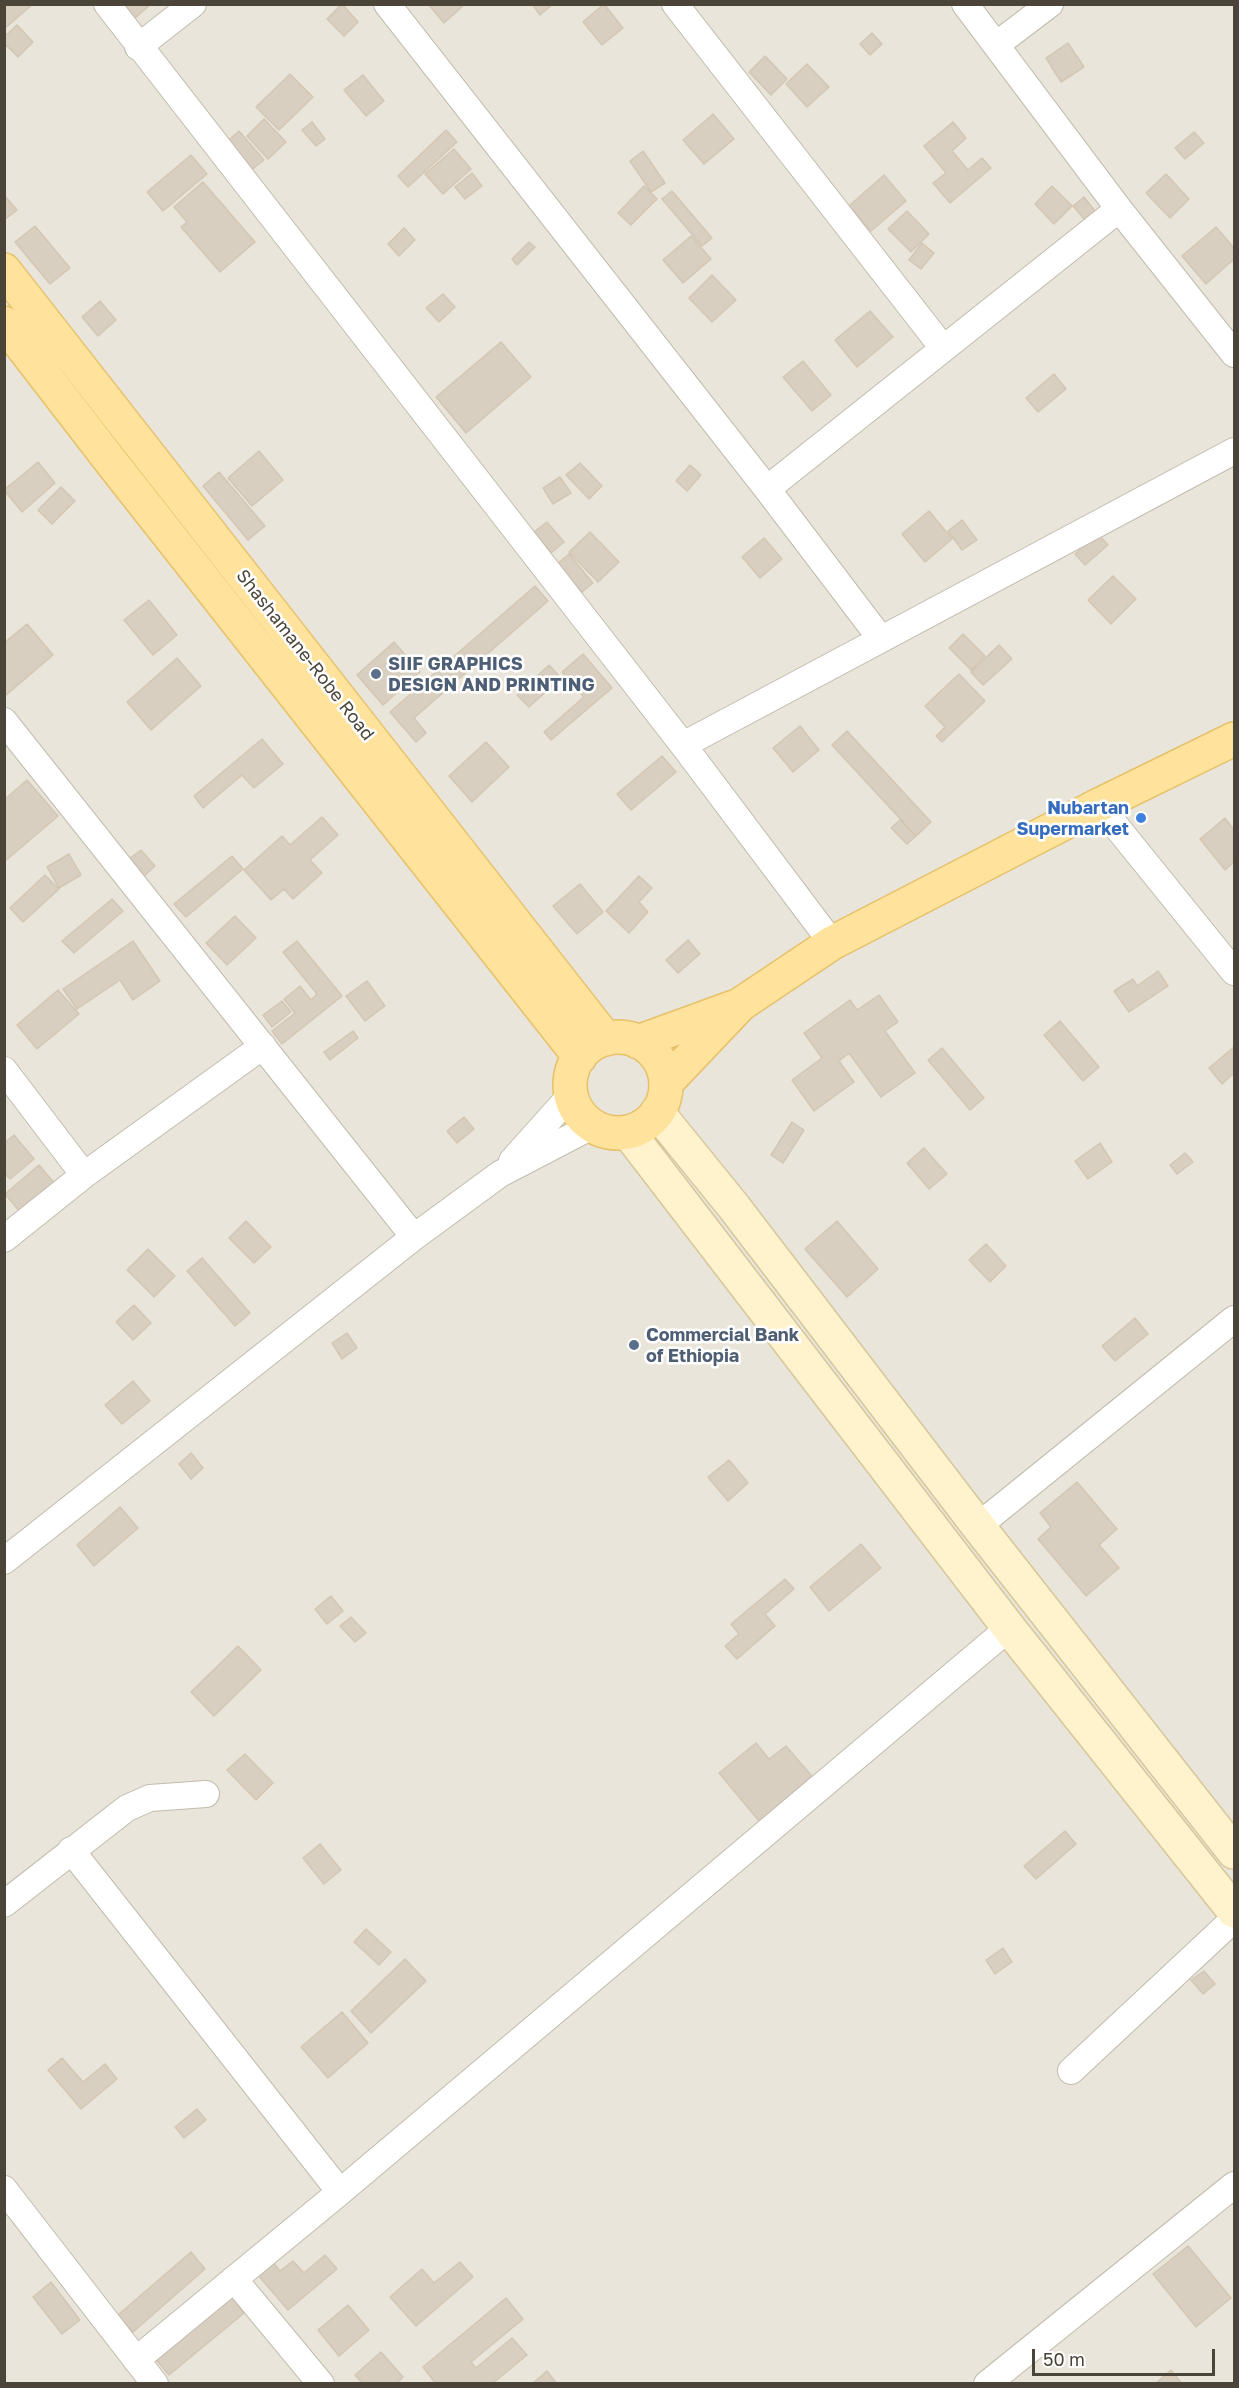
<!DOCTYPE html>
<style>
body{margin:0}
#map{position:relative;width:1239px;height:2388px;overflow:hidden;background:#f6f3ec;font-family:"Golos Text",sans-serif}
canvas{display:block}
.frame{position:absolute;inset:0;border:6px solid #4b4439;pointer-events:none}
.scale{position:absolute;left:1032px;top:2349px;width:183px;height:27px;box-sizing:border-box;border:3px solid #4b4439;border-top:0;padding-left:8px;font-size:18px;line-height:21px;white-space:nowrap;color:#4b4439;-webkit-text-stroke:4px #fff;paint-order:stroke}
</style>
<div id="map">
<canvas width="1239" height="2388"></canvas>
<div class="frame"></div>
<div class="scale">50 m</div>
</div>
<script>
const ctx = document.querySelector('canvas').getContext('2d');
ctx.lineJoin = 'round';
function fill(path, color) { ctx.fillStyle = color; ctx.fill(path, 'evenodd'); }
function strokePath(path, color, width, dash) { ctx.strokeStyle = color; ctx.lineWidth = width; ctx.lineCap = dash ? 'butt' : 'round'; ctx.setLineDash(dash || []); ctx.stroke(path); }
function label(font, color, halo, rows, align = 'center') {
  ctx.font = font + ' "Golos Text",sans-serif'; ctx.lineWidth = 5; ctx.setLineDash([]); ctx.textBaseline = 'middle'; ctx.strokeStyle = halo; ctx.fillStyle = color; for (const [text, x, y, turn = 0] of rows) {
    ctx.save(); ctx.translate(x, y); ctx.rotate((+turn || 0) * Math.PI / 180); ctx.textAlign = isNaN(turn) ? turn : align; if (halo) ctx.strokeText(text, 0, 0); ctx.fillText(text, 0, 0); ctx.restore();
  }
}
fill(new Path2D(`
 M5,5h1229v2378h-1229z`), '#eae5da');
const building = new Path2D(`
 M4,4h29l-29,25z
 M124,4h27l-17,15z
 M342,4l16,18 -14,14 -17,-17z
 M428,4h37l-21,19z
 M532,4h21l-13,11z
 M604,4l19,24 -21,17 -19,-23z
 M17,25l16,17 -15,15 -14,-14v-6z
 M872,33l10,11 -12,11 -10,-11z
 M1068,43l16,24 -23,15 -15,-24z
 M765,56l22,23 -16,16 -22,-23z
 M807,64l22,23 -22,20 -21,-23z
 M290,74l23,23 -34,33 -23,-23z
 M363,75l21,26 -18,15 -22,-26z
 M713,114l21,25 -30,25 -21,-24z
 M264,119l22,23 -18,17 -21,-23z
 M312,122l13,17 -9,7 -14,-16z
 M953,122l13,16 -14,13 16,19 14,-12 9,10 -41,35 -17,-20 13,-10 -22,-27z
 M446,130l11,12 -49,45 -10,-11z
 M239,131l25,29 -15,12 -25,-28z
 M1194,132l10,11 -19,16 -10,-11z
 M454,149l17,20 -28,25 -18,-20z
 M643,151l22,32 -14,9 -21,-31z
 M191,155l16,19 -44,37 -16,-19z
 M472,173l10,13 -17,13 -10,-12z
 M1166,174l23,25 -19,19 -24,-25z
 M884,175l22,26 -35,30 -22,-25z
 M203,182l52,60 -35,30 -39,-45 6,-5 -13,-15z
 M644,186l13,13 -26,26 -13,-12z
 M1052,186l20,20 -18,18 -19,-20z
 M672,191l40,47 -10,8 -40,-47z
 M4,195l13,15 -13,10z
 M1084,197l11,14 -10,9 -12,-14z
 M907,211l22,23 -18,18 -23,-23z
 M35,226l35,42 -20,16 -35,-42z
 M1216,227l18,21v11l-28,25 -24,-28z
 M404,228l11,12 -16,16 -11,-12z
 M691,236l20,23 -28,24 -20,-23z
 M529,242l6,5 -18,18 -5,-6z
 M922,243l12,10 -13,16 -12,-9z
 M712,275l24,25 -24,22 -23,-24z
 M443,294l12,13 -16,15 -13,-14z
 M100,301l16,19 -18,16 -16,-19z
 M870,311l23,26 -36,30 -22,-27z
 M501,342l30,35 -65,56 -30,-36z
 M803,361l28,34 -19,16 -29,-34z
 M1054,374l12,15 -28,23 -12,-14z
 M259,451l24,29 -31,26 -24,-28z
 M38,462l17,21 -33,29 -18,-22z
 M580,463l22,23 -13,13 -23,-24z
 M690,465l11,10 -14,16 -11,-10z
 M219,472l46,54 -17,14 -45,-54z
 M560,477l11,16 -18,11 -10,-16z
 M61,487l14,14 -23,23 -14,-14z
 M929,511l23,28 -27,23 -23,-28z
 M962,520l15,20 -15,10 -14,-19z
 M547,522l17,20 -13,11 -17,-21z
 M590,532l29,30 -21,20 -29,-30z
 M1098,534l10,11 -23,20 -10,-11z
 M764,538l18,21 -22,19 -18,-21z
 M569,554l24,29 -11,9 -25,-28z
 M1113,576l23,23 -25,25 -23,-24z
 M535,586l13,15 -134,117 12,15 -10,9 -26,-30z
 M149,600l28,35 -24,20 -29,-35z
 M27,624l26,31 -48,41 -1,-53z
 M963,634l22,22 -14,14 -22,-22z
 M394,642l26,30 -37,33 -26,-30z
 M999,645l13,14 -29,26 -12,-13z
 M583,654l29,34 -61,52 -7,-8 40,-35 -22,-25z
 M177,658l24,28 -50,44 -24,-28z
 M549,665l12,13 -32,29 -12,-12z
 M959,674l26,27 -43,41 -6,-6 9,-9 -20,-21z
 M800,726l19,24 -26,22 -20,-24z
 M847,731l84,91 -15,14 -84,-91z
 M262,739l21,25 -29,24 -12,-13 -39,33 -9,-12z
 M486,742l23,25 -37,35 -23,-26z
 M662,756l14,16 -45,38 -14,-16z
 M27,780l31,36 -54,46v-62z
 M322,817l16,18 -28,25 12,13 -29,26 -9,-10 -13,11 -27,-30 38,-34 8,9z
 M1225,818l9,12v32l-9,8 -25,-31z
 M900,820l16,16 -9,8 -16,-16z
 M141,850l14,16 -11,10 -15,-17z
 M69,854l12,21 -22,13 -12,-21z
 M232,856l11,13 -57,48 -12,-13z
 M45,875l14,14 -36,33 -13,-14z
 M639,876l13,12 -13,14 9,10 -19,21 -23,-22z
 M580,884l23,28 -26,22 -24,-28z
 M112,899l11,12 -49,42 -12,-12z
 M235,916l21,22 -29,27 -21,-22z
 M688,940l12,14 -22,19 -12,-13z
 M133,941l27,40 -27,19 -13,-20 -43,29 -14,-20z
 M297,941l45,55 -60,48 -10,-13 23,-18 -11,-14 16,-13 11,14 6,-6 -34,-42z
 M1158,971l10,15 -39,26 -15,-21 19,-12 4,7z
 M367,981l18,25 -20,15 -19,-25z
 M58,990l21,24 -42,35 -20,-24z
 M879,995l19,27 -13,9 30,42 -34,24 -32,-44 -10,8 15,21 -40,29 -22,-31 30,-22 -18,-25 46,-33 7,10z
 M282,1001l9,11 -19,15 -9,-12z
 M1060,1021l39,46 -16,14 -39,-46z
 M353,1031l5,7 -28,22 -6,-8z
 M1234,1047v26l-12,11 -13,-16z
 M942,1048l42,50 -14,12 -42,-50z
 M464,1117l10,12 -17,14 -10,-12z
 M792,1122l12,8 -21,33 -12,-8z
 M14,1135l20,24 -24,20 -6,-6v-30z
 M1100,1143l12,19 -24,17 -13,-18z
 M924,1148l23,26 -18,15 -22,-26z
 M1185,1153l8,9 -16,12 -7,-9z
 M39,1165l17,20 -34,29 -17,-20z
 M246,1221l25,26 -17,16 -25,-25z
 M837,1221l41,48 -31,28 -42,-48z
 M986,1244l20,22 -16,16 -21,-22z
 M148,1249l27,27 -21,21 -27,-27z
 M202,1258l48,55 -15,13 -48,-55z
 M134,1305l17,18 -18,17 -17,-18z
 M1135,1318l13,16 -33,27 -13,-15z
 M347,1333l10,15 -15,11 -10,-16z
 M133,1381l17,20 -28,23 -17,-19z
 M191,1453l12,15 -12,11 -12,-15z
 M729,1460l19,23 -20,18 -20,-24z
 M1077,1482l40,47 -18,16 20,23 -33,28 -48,-57 13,-12 -11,-14z
 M120,1507l18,21 -44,38 -17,-21z
 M861,1544l20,24 -52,43 -19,-24z
 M785,1579l9,10 -29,25 10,12 -38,33 -12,-13 14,-12 -8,-10z
 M331,1596l12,15 -16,13 -12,-15z
 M351,1617l15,16 -11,9 -15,-16z
 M238,1646l23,24 -47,46 -23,-24z
 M756,1743l13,16 17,-13 31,36 -53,45 -45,-54z
 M245,1754l28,29 -17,17 -29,-30z
 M1065,1831l11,13 -40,35 -12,-13z
 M320,1844l21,26 -17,14 -21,-26z
 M366,1929l25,23 -12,13 -25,-23z
 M1003,1948l9,14 -17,12 -9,-14z
 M405,1959l21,22 -55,52 -20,-22z
 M1204,1971l11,13 -12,10 -12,-14z
 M342,2012l26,31 -40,35 -27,-31z
 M62,2058l21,24 22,-18 12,15 -36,30 -33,-39z
 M197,2109l9,11 -22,18 -9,-11z
 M1188,2246l43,52 -35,29 -43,-53z
 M191,2252l14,17 -72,63 -15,-17z
 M325,2255l12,14 -49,41 -31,-36 15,-13 8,10 13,-10 11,12z
 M460,2262l13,15 -57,49 -26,-29 32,-28 12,14z
 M51,2282l29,38 -18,14 -29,-37z
 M229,2293l15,20 -75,62 -16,-19z
 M506,2298l17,21 -52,43 5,6 36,-30 15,17 -35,29h-56l-13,-17z
 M348,2305l21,25 -30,26 -21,-26z
 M381,2352l22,25 -7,7h-33l-8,-9z
 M1171,2370l11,14h-27z
 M547,2371l10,13h-25z`);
fill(building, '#d8cfc1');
strokePath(building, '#d3c7b4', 1.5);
const minor = new Path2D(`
 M107,4l576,741 149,198
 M387,4l380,485 114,150
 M675,4l268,344
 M965,4l154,205 115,145
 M996,45l54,-41
 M138,47l55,-43
 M767,489l352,-280
 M4,721l410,516
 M683,745l551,-294
 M1099,805l135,167
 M4,1070l80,105
 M512,1161l59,-66
 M4,1239l80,-64 179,-129
 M978,1526l256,-207
 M4,1561l410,-324 86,-63 92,-48
 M71,1850l269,342
 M4,1904l123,-96 23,-10 56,-4
 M1071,2071l163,-152
 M4,2189l151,195
 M234,2279l87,105
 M136,2360l204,-168 669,-564
 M987,2384l247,-199`);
const secondary = new Path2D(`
 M657,1112l77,95 244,319 256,326
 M628,1132l381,496 225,283`);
const primary = new Path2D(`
 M4,270l602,769
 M4,323l108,140 468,594
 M570 1085a48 48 0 1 1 96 0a48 48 0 1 1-96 0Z
 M638,1042l96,-35
 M666,1083l75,-79 91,-61 267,-138 135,-66`);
strokePath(minor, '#c2bbae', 28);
strokePath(secondary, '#d6c79b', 36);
strokePath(primary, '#e6c16a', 36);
strokePath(minor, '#fff', 26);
strokePath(secondary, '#fff3cd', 33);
strokePath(primary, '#ffe39c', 33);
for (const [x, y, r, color] of [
 [376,674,6,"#5c6f8a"],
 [1141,818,6,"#3f7fe0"],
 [634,1345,6,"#5c6f8a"]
]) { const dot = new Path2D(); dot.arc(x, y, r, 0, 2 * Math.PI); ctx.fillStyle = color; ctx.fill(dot); strokePath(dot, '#fff', 2); }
label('18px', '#4b4439', '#fff', [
 ["Shashamane-Robe Road",305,655,52]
]);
label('bold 18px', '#4e5e75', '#fff', [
 ["SIIF GRAPHICS",388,664],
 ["DESIGN AND PRINTING",388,685],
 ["Commercial Bank",646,1335],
 ["of Ethiopia",646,1356]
], 'left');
label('bold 18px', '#366cbe', '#fff', [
 ["Nubartan",1129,808],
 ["Supermarket",1129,829]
], 'right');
</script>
